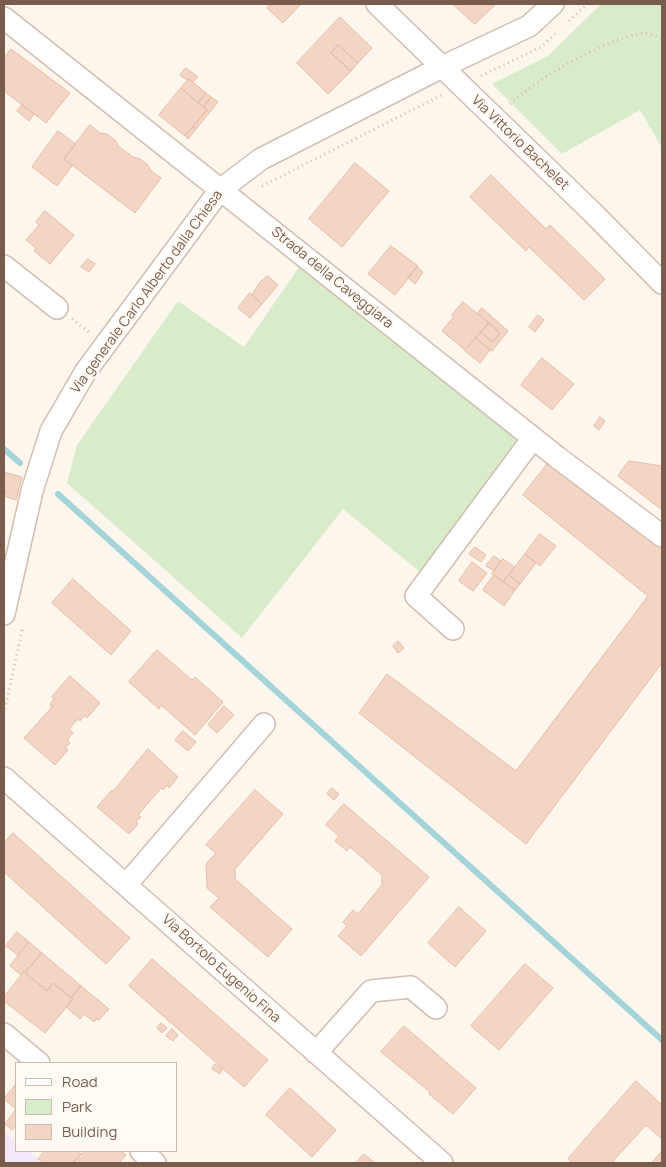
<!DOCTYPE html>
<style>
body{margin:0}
#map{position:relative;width:666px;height:1167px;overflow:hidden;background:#fdf6ec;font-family:Manrope,sans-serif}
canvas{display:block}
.frame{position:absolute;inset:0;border:5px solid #7a5c4d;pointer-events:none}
.legend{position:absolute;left:15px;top:1062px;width:162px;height:90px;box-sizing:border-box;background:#fffaf3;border:1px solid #cabbb1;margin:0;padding:6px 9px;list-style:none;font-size:15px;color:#7a5c4d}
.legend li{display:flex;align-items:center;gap:10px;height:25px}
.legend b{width:25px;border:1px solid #cabbb1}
</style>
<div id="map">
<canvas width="666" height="1167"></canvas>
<div class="frame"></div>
<ul class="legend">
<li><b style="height:6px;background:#fff"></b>Road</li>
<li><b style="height:14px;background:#d8ecc9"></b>Park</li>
<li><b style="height:14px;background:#f3d5c3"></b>Building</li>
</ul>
</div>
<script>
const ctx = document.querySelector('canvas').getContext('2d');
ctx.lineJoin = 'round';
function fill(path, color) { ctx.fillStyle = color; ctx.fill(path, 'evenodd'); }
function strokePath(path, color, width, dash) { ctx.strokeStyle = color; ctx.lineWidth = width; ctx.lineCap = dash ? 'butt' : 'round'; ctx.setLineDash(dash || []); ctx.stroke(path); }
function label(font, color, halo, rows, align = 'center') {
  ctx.font = font + ' Manrope,sans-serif'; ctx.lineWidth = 5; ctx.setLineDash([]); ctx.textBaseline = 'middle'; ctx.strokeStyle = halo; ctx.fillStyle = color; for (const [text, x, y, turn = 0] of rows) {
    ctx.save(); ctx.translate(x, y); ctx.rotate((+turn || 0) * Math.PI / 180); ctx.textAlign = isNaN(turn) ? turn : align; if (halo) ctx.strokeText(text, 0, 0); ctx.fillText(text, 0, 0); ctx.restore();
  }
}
fill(new Path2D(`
 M4,1132l12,10v9h12l15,12h-39z`), '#f3e8fa');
fill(new Path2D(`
 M601,4h61v144l-22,-38 -78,44 -70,-70 56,-28z
 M299,267l223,174 -102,131 -77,-63 -101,129 -175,-155 10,-38 101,-144 66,46z`), '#d8ecc9');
strokePath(new Path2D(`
 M4,449l16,14
 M58,494l604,546`), '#a5d3da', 6);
const building = new Path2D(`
 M271,4h30l-18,19 -16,-15z
 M453,4h43l-21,20z
 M340,17l32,31 -14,15 -20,-18 -7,8 20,18 -23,23 -31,-31z
 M338,45l20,18 -7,8 -20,-18z
 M11,49l59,44 -24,30 -42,-32v-32z
 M186,68l12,9 -5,5 -4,-3 -2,1 -7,-5z
 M189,79l17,14 -8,10 -17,-15z
 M181,88l26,22 -22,26 -26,-21z
 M206,93l5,4 -7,10 -6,-4z
 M211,97l7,5 -22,27 -3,-2 14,-17 -3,-3z
 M22,105l12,9 -5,7 -12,-10z
 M90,125l10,8 7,1 8,6 3,6 15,11 7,2 7,5 4,7 10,7 -26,35 -71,-54z
 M193,127l3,2 -8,10 -3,-3z
 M58,131l18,13 -12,15 8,7 -15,20 -25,-19z
 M355,163l34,28 -47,56 -33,-28z
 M491,175l55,54 4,-4 55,54 -21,21 -55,-53 -3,4 -56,-54z
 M45,211l29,24 -24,29 -16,-13 2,-3 -10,-8 13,-15 -3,-3z
 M391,246l27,20 -23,29 -27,-21z
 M88,259l7,5 -6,8 -8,-5z
 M417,267l6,5 -8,12 -7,-6z
 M268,276l10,9 -16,19 -10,-9 8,-13z
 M250,293l12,11 -12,14 -12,-10z
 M463,302l26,21 -24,27 -23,-19 12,-15 -2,-1z
 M482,308l26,23 -16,20 -16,-13 5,-6 11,10 8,-9 -22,-20z
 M538,315l6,5 -9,12 -6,-5z
 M489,323l11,10 -8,9 -11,-10z
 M476,338l14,12 -10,13 -15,-12z
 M542,358l32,26 -22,26 -31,-25z
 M600,417l5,4 -6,9 -5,-4z
 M552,458l110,85v120l-136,181 -167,-131 28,-39 129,97 132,-175 -125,-101z
 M629,461l33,5v44l-44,-34z
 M4,472l18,5 -6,23 -12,-4 2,-5 -2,-1z
 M540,534l16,12 -16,20 -15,-12z
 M475,547l11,8 -5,7 -12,-8z
 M525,554l11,9 -16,21 -11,-9z
 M494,556l7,5 -7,10 -8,-5z
 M503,559l12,8 -12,15 -11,-8z
 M472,562l15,11 -14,18 -14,-10z
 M494,575l21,15 -11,16 -21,-16z
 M509,575l11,9 -5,6 -12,-8z
 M73,579l58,52 -20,24 -59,-52z
 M398,641l6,7 -6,5 -5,-7z
 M157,650l35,30 3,-3 28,25 -28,33 -34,-30 -2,4 -30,-27z
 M70,676l30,27 -13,15 -2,-3 -5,6 -2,-2 -9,10 4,4 -6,7 3,3 -5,5 3,2 -13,15 -31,-27 28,-31 -2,-3 4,-5 -2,-2z
 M224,706l10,9 -17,18 -9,-8z
 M183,731l13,11 -8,9 -13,-11z
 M148,749l30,28 -9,11 -2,-3 -4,5 -2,-2 -23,27 3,2 -5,4 2,3 -9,10 -32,-27 15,-17 1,1z
 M332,788l7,6 -5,6 -7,-6z
 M255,790l28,24 -48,55v10l57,50 -24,28 -58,-50 9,-9 -12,-10 -1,-24 10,-11 -10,-8z
 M344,804l85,73 -68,79 -23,-20 9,-10 -4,-4 10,-12 5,4 24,-29v-10l-32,-28 -3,4 -12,-10 4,-5 -13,-11z
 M13,833l117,105 -24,26 -102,-92v-29z
 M459,907l27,24 -31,36 -27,-24z
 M17,932l12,10 -11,13 -12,-9z
 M29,942l13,11 -17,20 -1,-1 -3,3 -11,-9z
 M42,953l39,33 -10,12 -18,-15 -6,8 -22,-18z
 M152,959l116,101 -24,27 -115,-101z
 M525,964l28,24 -54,62 -28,-24z
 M24,972l23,19 6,-8 20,16 -28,34 -41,-32v-4z
 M81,986l28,23 -10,11 -2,-1 -3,3 -10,-8 -4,5 -14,-12 7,-8 -2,-1z
 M161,1023l6,5 -5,5 -5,-5z
 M404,1026l72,62 -23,26 -24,-20 1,-2 -49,-40z
 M172,1029l6,6 -5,6 -7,-5z
 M215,1064l7,5 -2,5 -8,-5z
 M636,1081l26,24v34l-16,-14 -33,36 3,2h-43l-5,-4z
 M16,1084v25l-12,-10z
 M290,1088l46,42 -24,27 -46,-42z
 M16,1110v14l-4,6 -7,-6z
 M45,1151h31l5,3 -8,9h-30l-5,-4z
 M84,1151h36l6,4 -7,8h-46z
 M662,1151v12h-10z
 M364,1154l11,9h-19z`);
fill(building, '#f3d5c3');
strokePath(building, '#e6bba3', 1);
const minor = new Path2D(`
 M377,4l216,209 69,70
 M4,18l553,439 105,79
 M4,266l53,42
 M4,614l28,-123 19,-60 35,-60 134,-181 41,-31 181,-92 87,-41 24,-22
 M453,629l-37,-33 117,-158
 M4,778l438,385
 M126,885l138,-161
 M4,1034l35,29
 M316,1053l55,-62 40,-4 25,21
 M141,1151l14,12`);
strokePath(minor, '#d1beb0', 24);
strokePath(new Path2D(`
 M569,21l18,-17
 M481,76l60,-29 14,-13
 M510,104c28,-26 92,-63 129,-70 7,-2 17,2 23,4
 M262,186l180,-91
 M72,319l17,13
 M4,714l19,-88`), '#d9b8a5', 3, [1, 4]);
strokePath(minor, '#fff', 21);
label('14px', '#7a5c4d', '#fffaf3', [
 ["Via Vittorio Bachelet",520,143,44],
 ["Strada della Caveggiara",332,278,39],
 ["Via generale Carlo Alberto dalla Chiesa",147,292,-54],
 ["Via Bortolo Eugenio Fina",221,969,42]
]);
</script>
